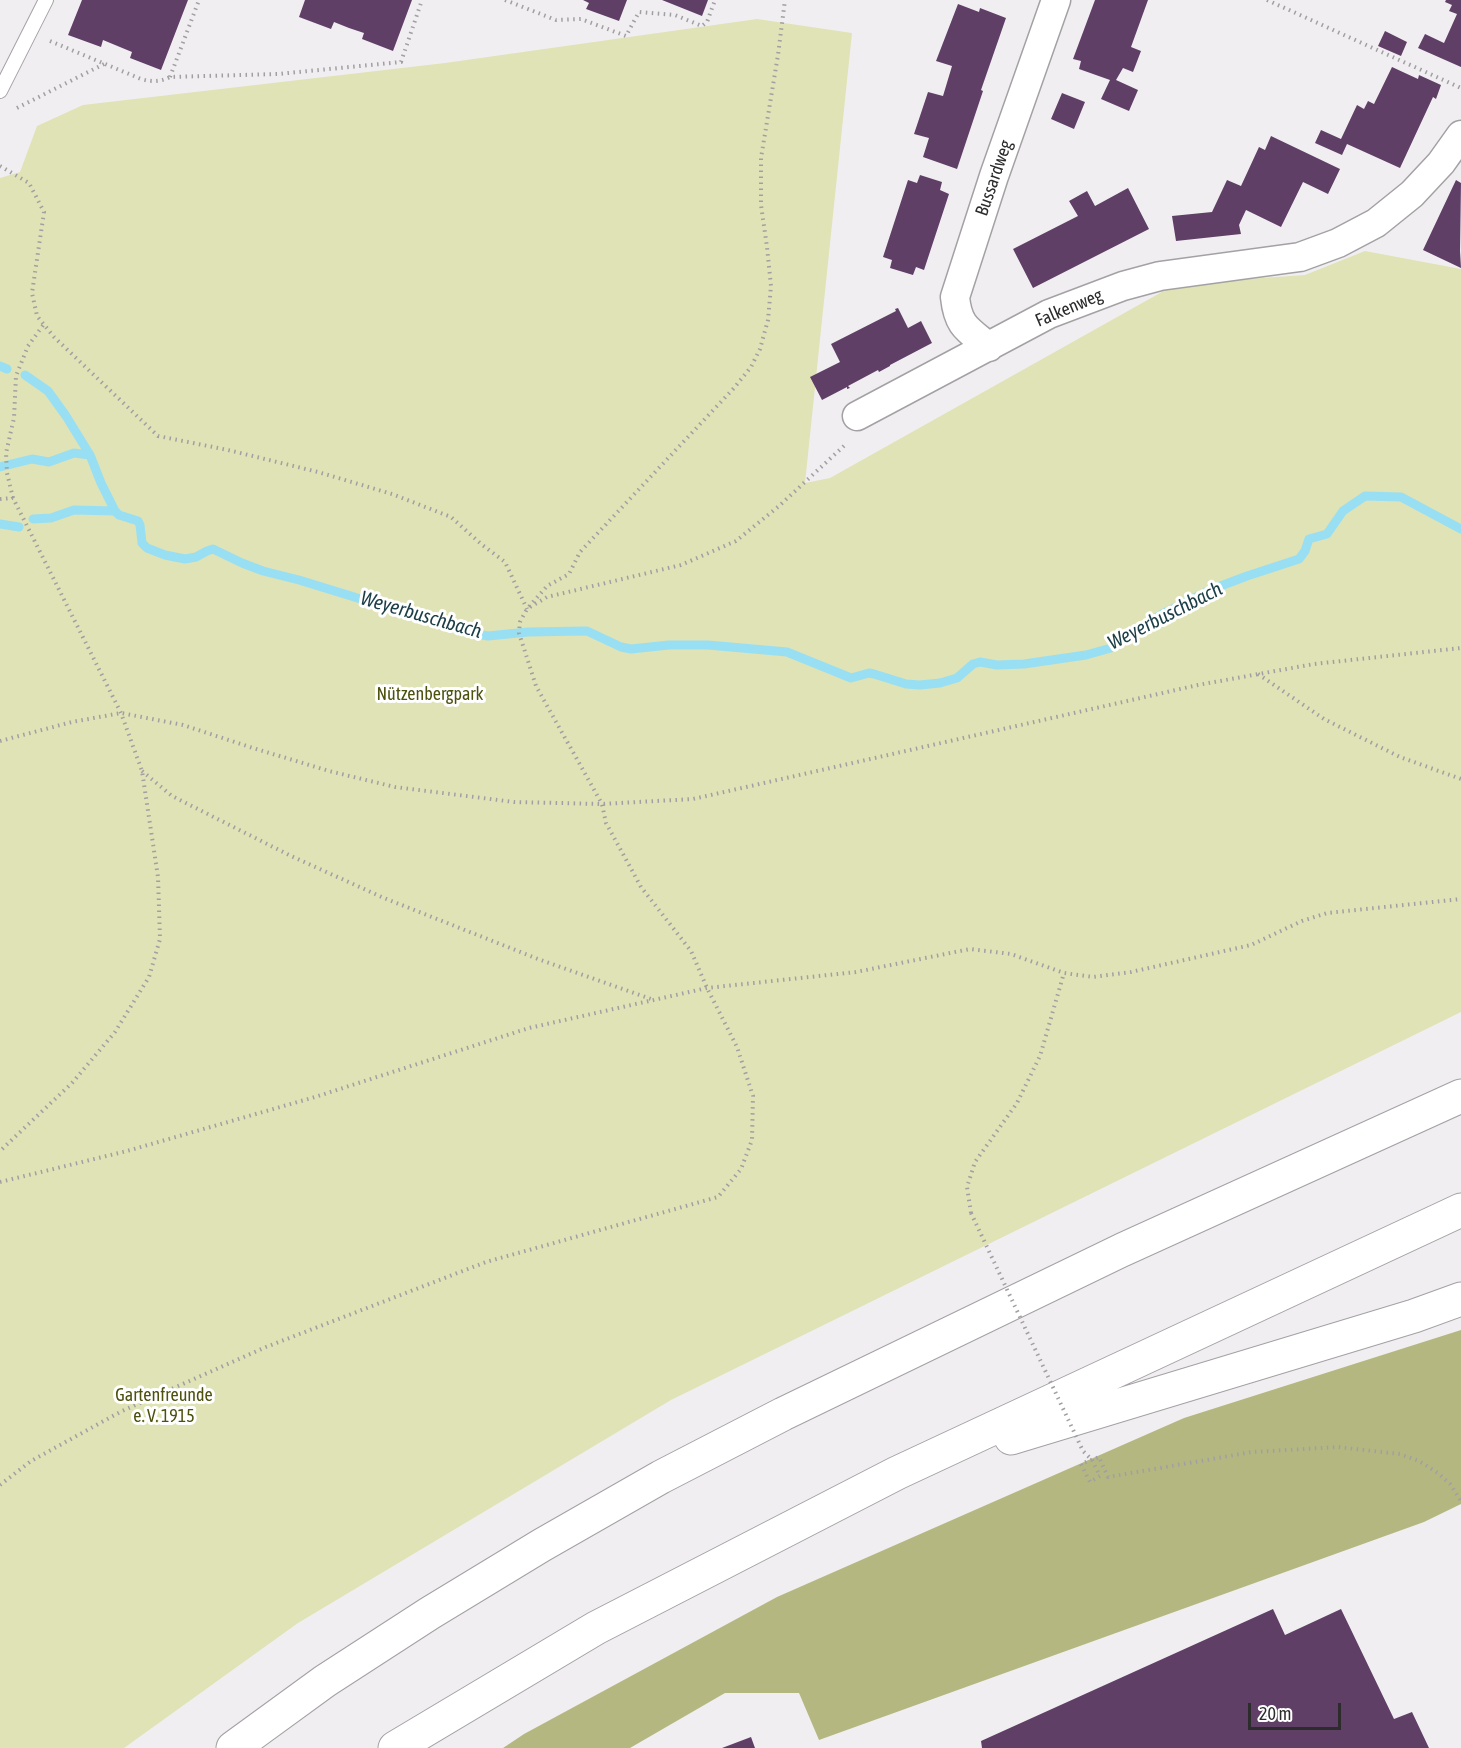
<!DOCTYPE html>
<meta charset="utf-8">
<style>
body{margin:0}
#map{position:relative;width:1461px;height:1748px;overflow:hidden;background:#f1eef2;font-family:"Asap Condensed",sans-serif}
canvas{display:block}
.scale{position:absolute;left:1248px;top:1703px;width:93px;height:27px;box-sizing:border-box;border:3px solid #2d2c2d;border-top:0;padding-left:8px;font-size:18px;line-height:21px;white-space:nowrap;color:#2d2c2d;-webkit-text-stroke:4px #fff;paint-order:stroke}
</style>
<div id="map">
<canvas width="1461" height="1748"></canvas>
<div class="scale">20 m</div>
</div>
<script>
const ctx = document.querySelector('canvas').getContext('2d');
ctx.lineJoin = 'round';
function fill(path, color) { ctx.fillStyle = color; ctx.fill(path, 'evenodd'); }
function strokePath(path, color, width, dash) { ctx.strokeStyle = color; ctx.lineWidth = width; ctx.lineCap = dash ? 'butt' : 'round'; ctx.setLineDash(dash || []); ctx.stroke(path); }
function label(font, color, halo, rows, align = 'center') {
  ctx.font = font + ' "Asap Condensed",sans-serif'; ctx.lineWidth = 6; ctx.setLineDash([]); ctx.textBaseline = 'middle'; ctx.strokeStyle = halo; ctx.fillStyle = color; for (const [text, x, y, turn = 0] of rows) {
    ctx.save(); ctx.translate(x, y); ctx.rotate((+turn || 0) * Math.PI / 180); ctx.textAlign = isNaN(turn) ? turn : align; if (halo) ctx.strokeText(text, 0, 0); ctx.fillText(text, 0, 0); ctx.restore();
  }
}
fill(new Path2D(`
 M757,19l95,14 -47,450 25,-5 346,-194 129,-9 60,-24 96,18v743l-790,388 -373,223 -174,125h-124v-1570l20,-6 17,-46 46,-21 362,-42z`), '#e0e3b6');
fill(new Path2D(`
 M1461,1330v174l-37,18 -605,218 -20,-47h-74l-95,55h-127l21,-14 253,-137 407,-179z`), '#b4b880');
strokePath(new Path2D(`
 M0,366l7,3
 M25,375l23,16 18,25 24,39 11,28 14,28 4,4 19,6 2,4 2,18 5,5 18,7 20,4 11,-2 11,-6 6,-2 29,14 21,8 36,9 78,24 40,9 49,19 22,4 40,-4 59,-1 34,16 10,2 38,-4h39l79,7 64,26 18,-5 5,1 32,10 14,1 20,-2 17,-5 16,-14 7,-2 17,3 27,-1 62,-9 25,-7 51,-34 48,-24 37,-14 52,-17 6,-8 4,-12 18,-5 16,-23 22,-15 36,1 60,32
 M0,467l32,-8 17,3 25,-9 16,2
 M33,519l18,-1 23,-8 41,1
 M0,524l19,3`), '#99dff3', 9);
fill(new Path2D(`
 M82,0h106l-27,70 -31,-12 2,-6 -29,-12 -2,7 -33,-12z
 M305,0h107l-19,51 -31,-12 2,-6 -15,-5 -15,-6 -3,7 -32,-12z
 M583,0h44l-8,21 -33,-12 3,-6z
 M662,0h46l-6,16z
 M1095,0h53l-17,47 10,4 -8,21 -10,-4 -7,12 22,10 -9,21 -28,-12 9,-19 -31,-11 2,-8 -8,-2z
 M1446,0h15v67l-43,-19 7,-14 19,9 13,-29 -8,-3 3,-6 -7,-3z
 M958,4l21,8 1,-4 26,10 -25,72 2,1 -26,78 -34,-12 6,-19 -15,-4 14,-42 15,4 9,-30 -16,-5z
 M1385,31l22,11 -6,14 -23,-10z
 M1392,67l26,12 1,-4 22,10 -5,14 -3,-2 -33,71 -53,-24 -5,11 -27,-12 6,-13 20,9 16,-34 7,4 4,-8 6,3z
 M1062,93l23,9 -11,27 -23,-10z
 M1271,136l69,33 -12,25 -25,-12 -22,45 -35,-17 -7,15 2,9 -65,7 -4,-25 40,-4 15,-32 14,6 18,-39 6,3z
 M920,175l22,7 -2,8 9,4 -25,76 -8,-3 -3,8 -23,-7 2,-8 -9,-3 25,-77 9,3z
 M1456,180l5,3 -1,68 1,17 -38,-18z
 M1128,188l21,41 -116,59 -20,-39 65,-33 -9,-15 18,-10 8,15z
 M898,308l10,20 13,-7 11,22 -42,22v1l-11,6 -1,-2 -30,16 2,2 -3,1v-2l-25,13 -12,-23 30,-15 -9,-18 65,-33 -1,-2z
 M1273,1609l12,26 56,-26 53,110 18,-7 17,36h-447l-1,-7z
 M751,1737l4,11h-33z`), '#603f67');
const service = new Path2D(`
 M0,91l46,-91`);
const minor = new Path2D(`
 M989,347c-22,-18 -31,-21 -34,-50l39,-121 62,-176
 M857,416l192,-102 74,-28 37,-10 140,-19 38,-14 38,-20 36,-29 29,-31 20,-28`);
const motorway = new Path2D(`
 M1011,1438l403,-122 47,-17
 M233,1748l92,-67 105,-68 112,-68 119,-68 122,-63 339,-164 339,-154
 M395,1748l201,-120 301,-155 564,-263`);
strokePath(service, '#a4a1a5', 16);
strokePath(minor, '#a4a1a5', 31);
strokePath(motorway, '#a4a1a5', 35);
strokePath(new Path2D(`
 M505,0l51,20 25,-1 45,17 13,-24 36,3 27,11 5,-4 8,-22
 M1267,0l194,88
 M50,41l91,38c11,3 19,3 29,-2l108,-3 123,-12 21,-62
 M170,77l29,-77
 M17,108l87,-44
 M0,166l29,17 15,29 -12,81 5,23 17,21 104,99 70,14 90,22 74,22 59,23 30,27 24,18 22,47
 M13,498l-6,-25 -1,-20 8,-35 2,-42 12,-30 16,-22
 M0,499l13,-1 108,215 21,58 16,106 2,62 -11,38 -34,55 -43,51 -72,68
 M530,607l17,-10 134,-32 55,-24 43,-35 67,-62
 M1258,674l66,45 76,38 61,22
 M0,741l72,-19 49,-9 62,12 70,23 76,23 66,16 119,15 88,2 91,-5 505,-114 116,-21 147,-16
 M142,771l30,25 119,60 93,42 154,61 113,40
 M0,1182l127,-31 188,-54 214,-69 178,-40 149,-16 114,-23 41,5 53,19 29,4 38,-5 120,-27 51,-24 25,-8 134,-14
 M971,1213l-4,-26 8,-25 42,-59 23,-47 24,-83
 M1092,1460l8,16 -10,6 -9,-18 18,-7 9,20 144,-25 86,-5 62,7 19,7 19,12 12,11 11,17
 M0,1485l31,-24 91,-50 144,-64 220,-85 232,-65 23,-28 11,-29 1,-44 -16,-49 -30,-59 -16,-37 -50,-64 -35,-64 -4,-19 -66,-118 -17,-53 1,-11 7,-13 20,-23 22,-12 11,-22 154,-164 17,-21 9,-18 8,-29 3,-34 -4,-39 -6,-42v-47l17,-103 7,-55`), '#a29fa2', 4, [1.5, 4.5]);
strokePath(service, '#fff', 14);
strokePath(minor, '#fff', 28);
strokePath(motorway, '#fff', 33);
strokePath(new Path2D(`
 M971,1213l112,238 9,9`), '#a29fa2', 4, [1.5, 4.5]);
label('18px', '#2d2c2d', '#fff', [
 ["Bussardweg",994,178,-71],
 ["Falkenweg",1069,308,-23]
]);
label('18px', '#4e500e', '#fff', [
 ["Nützenbergpark",430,694],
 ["Gartenfreunde",164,1395],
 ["e. V. 1915",164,1416]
]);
label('italic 20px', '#1b3d46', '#fff', [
 ["Weyerbuschbach",421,615,16],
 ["Weyerbuschbach",1165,616,-27]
]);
</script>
